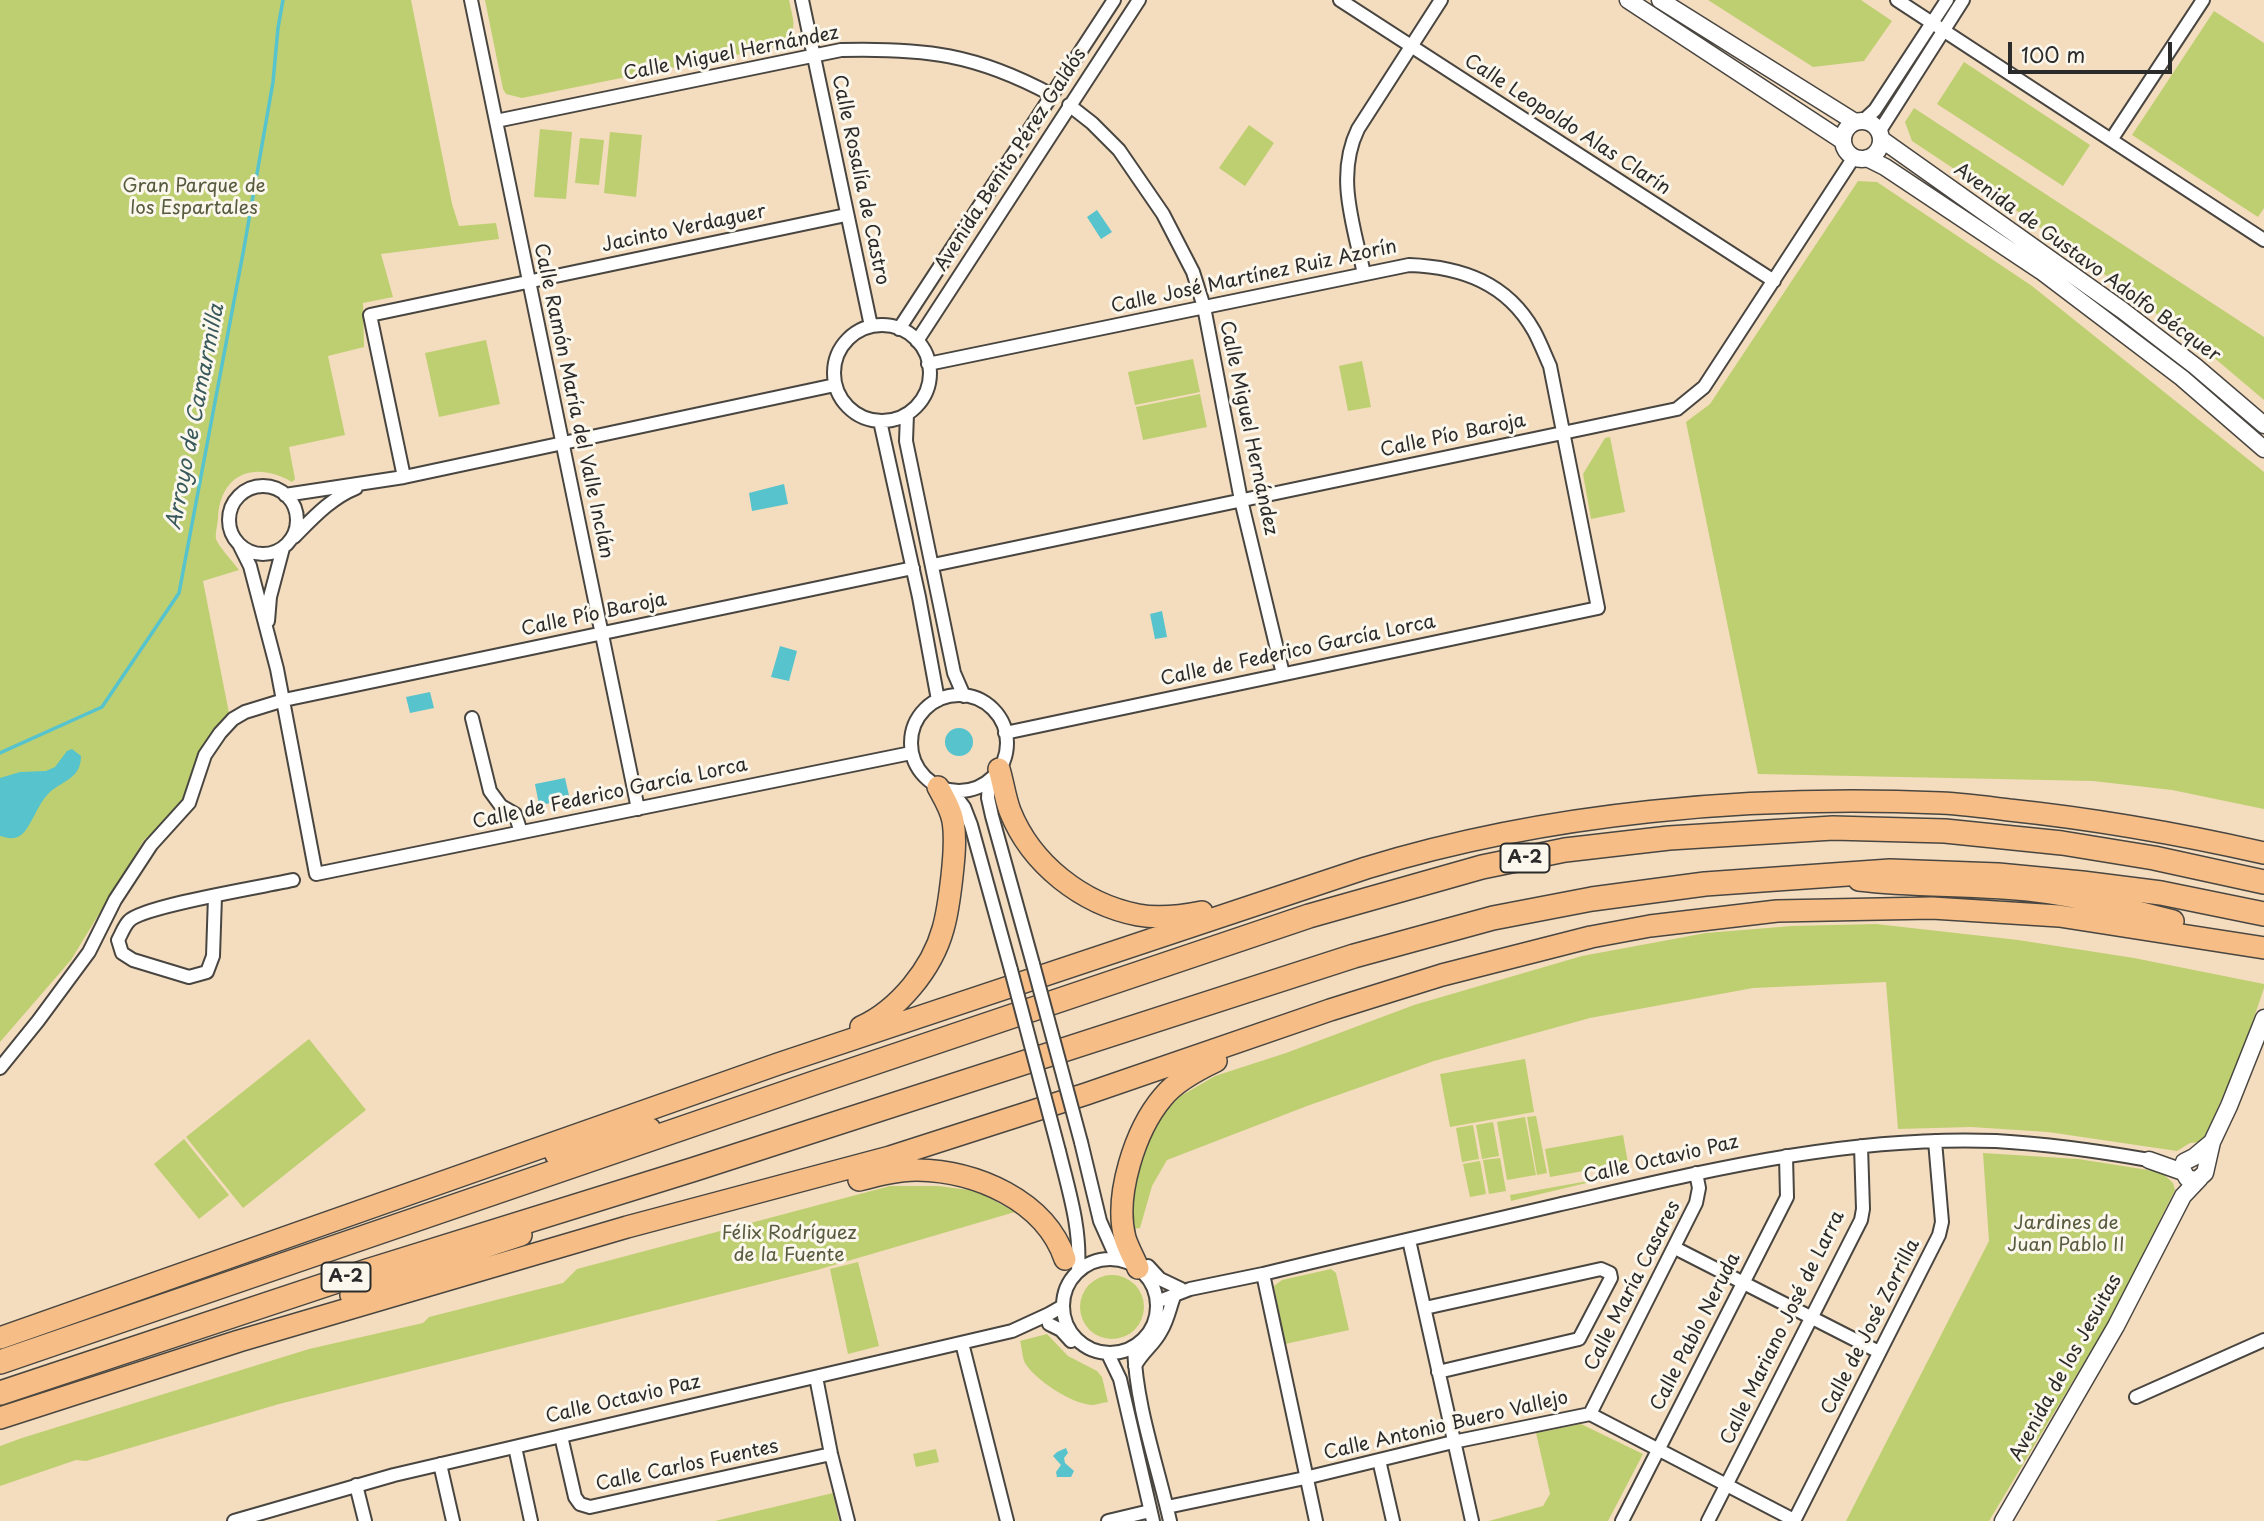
<!DOCTYPE html>
<meta charset="utf-8">
<style>
body{margin:0}
#map{position:relative;width:2264px;height:1521px;overflow:hidden;background:#f4dcbe;font-family:"Playpen Sans",sans-serif}
canvas{display:block}
.scale{position:absolute;left:2008px;top:42px;width:164px;height:32px;box-sizing:border-box;border:4px solid #2b2b2b;border-top:0;padding-left:9px;font-size:21px;line-height:24px;white-space:nowrap;color:#2b2b2b;-webkit-text-stroke:5px #fbf7ec;paint-order:stroke}
</style>
<div id="map">
<canvas width="2264" height="1521"></canvas>
<div class="scale">100 m</div>
</div>
<script>
const ctx = document.querySelector('canvas').getContext('2d');
ctx.lineJoin = 'round';
function fill(path, color) { ctx.fillStyle = color; ctx.fill(path, 'evenodd'); }
function strokePath(path, color, width, dash) { ctx.strokeStyle = color; ctx.lineWidth = width; ctx.lineCap = dash ? 'butt' : 'round'; ctx.setLineDash(dash || []); ctx.stroke(path); }
function label(font, color, halo, rows, align = 'center') {
  ctx.font = font + ' "Playpen Sans",sans-serif'; ctx.lineWidth = 6; ctx.setLineDash([]); ctx.textBaseline = 'middle'; ctx.strokeStyle = halo; ctx.fillStyle = color; for (const [text, x, y, turn = 0] of rows) {
    ctx.save(); ctx.translate(x, y); ctx.rotate((+turn || 0) * Math.PI / 180); ctx.textAlign = isNaN(turn) ? turn : align; if (halo) ctx.strokeText(text, 0, 0); ctx.fillText(text, 0, 0); ctx.restore();
  }
}
fill(new Path2D(`
 M0,0h411l41,204 7,22 37,-3 3,16 -118,15 12,43 -30,6 1,44 -36,9 17,79 -56,12 6,32 -3,3c-36,-21 -71,-10 -74,35 0,6 -3,16 -2,22 3,8 18,24 23,31l-36,11 26,132 -2,8 -34,59 -13,29 -36,31 -73,120 -71,82z
 M485,0h304c4,20 9,28 -4,45l-263,53 -16,-4 -3,-5z
 M1708,0h153l31,21 -28,40 -51,6z
 M2214,11l50,32v165l-6,9 -126,-82z
 M1964,62l126,83 -27,41 -126,-82z
 M1914,108l350,229v63l-52,-44 -116,-88 -83,-60 -101,-67 -7,-19z
 M1249,125l25,18 -29,43 -26,-18z
 M540,129l32,3 -6,67 -32,-2z
 M610,132l32,3 -6,62 -32,-4z
 M580,138l24,2 -5,45 -24,-2z
 M1858,181l19,1 155,104 232,186v337l-92,-19 -79,-9 -335,-7 -72,-352 24,-18z
 M486,340l14,64 -61,13 -14,-64z
 M1193,359l7,33 -65,13 -7,-33z
 M1362,361l9,46 -23,4 -9,-45z
 M1200,394l7,33 -64,13 -7,-33z
 M1610,437l15,75 -34,7 -8,-45 22,-36z
 M1876,924l142,16 116,18 130,26v4c-17,52 -38,104 -62,154l-12,1 -13,8 -129,-19 -77,-5 -73,2 -12,-147 -133,6 -163,30 -156,43 -127,45 -140,54 -15,26 -12,42 -11,1v-24l22,-78 28,-30 36,-21 71,-23 128,-48 168,-49 124,-23 86,-7z
 M309,1039l57,71 -123,98 -57,-71z
 M1525,1059l9,53 -84,15 -10,-53z
 M1536,1116l11,57 -10,2 -10,-58z
 M1525,1117l11,58 -29,5 -10,-58z
 M1493,1122l6,34 -17,3 -6,-34z
 M1473,1125l6,34 -17,3 -6,-34z
 M1623,1135l5,28 -78,14 -5,-28z
 M184,1139l45,56 -30,24 -45,-55z
 M1983,1153l95,6 83,13 12,11 2,7 -65,129 -121,202h-143l143,-280z
 M1500,1158l6,33 -17,3 -6,-34z
 M1480,1161l6,33 -16,3 -7,-33z
 M1599,1179v1l-88,21 -1,-6z
 M890,1186h48l39,5 38,21 -198,58 -538,134 -193,57 -10,-1 -76,26v-40l22,-8 287,-89 114,-26 6,-6 134,-34 14,-14z
 M858,1262l21,84 -31,8 -18,-85z
 M1331,1269l5,4 13,57 -64,14 -11,-58 8,-6z
 M1080 1307a32 32 0 1 1 64 0a32 32 0 1 1-64 0Z
 M1047,1334l21,22 29,15 5,6 6,25c-5,0 -11,3 -16,3 -20,-1 -57,-25 -67,-42 -3,-6 -3,-16 -5,-22z
 M1581,1424l62,30 -35,67h-119l54,-15 7,-12 -14,-61z
 M936,1449l3,13 -23,5 -3,-13z
 M833,1493l6,28h-124z`), '#becf71');
fill(new Path2D(`
 M1097,210l15,22 -11,7 -14,-22z
 M784,484l4,20 -36,7 -3,-18z
 M1162,611l5,26 -12,2 -5,-25z
 M780,646l17,5 -8,30 -18,-4z
 M430,692l4,16 -24,5 -4,-16z
 M945 742a14 14 0 1 1 28 0a14 14 0 1 1-28 0Z
 M72,749l9,7c0,22 -17,24 -31,36 -13,12 -19,36 -29,43 -7,5 -13,3 -21,1v-58l20,-6 26,-1 9,-4 12,-16z
 M565,778l5,22 -31,5 -4,-21z
 M1066,1448l2,5 -4,5 1,5 9,8 -3,6h-14l-1,-5 5,-7 -8,-9 4,-4z`), '#56c3cd');
strokePath(new Path2D(`
 M0,753l102,-46 77,-114 65,-345 29,-166 5,-54 5,-28`), '#56c3cd', 3.5);
const minor = new Path2D(`
 M471,0l167,809
 M802,0l69,326
 M1340,0l434,281
 M1897,0l367,240
 M1069,105l23,18 27,27 44,64 30,58 11,35 37,193 42,174
 M496,121l345,-71c84,-2 135,4 211,45
 M1863,121l12,-11 72,-110
 M1879,132l84,-132
 M2111,140l92,-140
 M1364,274c-10,-48 -29,-98 -6,-145l83,-129
 M834 373a48 48 0 1 1 96 0a48 48 0 1 1-96 0Z
 M899,329l215,-329
 M917,341l222,-341
 M928,364l481,-99c53,2 98,18 125,66 6,11 11,24 16,35l48,242 -593,125
 M907,414l-1,27 48,232 10,23
 M880,421l39,176 19,103
 M404,477l-34,-162 476,-100
 M229 520a34 34 0 1 1 68 0a34 34 0 1 1-68 0Z
 M285,495l119,-18 431,-92
 M294,537c19,-19 37,-39 62,-49
 M240,546l10,20 27,103 39,205 595,-121
 M933,565l744,-156 27,-22 150,-230
 M268,621l2,-24 13,-49
 M911 743a48 48 0 1 1 96 0a48 48 0 1 1-96 0Z
 M472,718l18,73 11,15 14,8 6,18
 M989,781l-1,17 4,18 41,148
 M952,791l12,16 7,18 40,145
 M215,896l-2,60 -6,16 -18,5 -56,-17 -11,-7 -4,-13c3,-5 6,-14 11,-19 13,-15 137,-35 164,-41
 M0,1068l38,-47 51,-69 26,-52 36,-55 38,-42 16,-48 15,-22 13,-14 12,-7 39,-12 629,-132
 M1081,1142l19,79 17,38
 M1059,1151c10,41 22,77 19,120
 M1409,1240l63,281
 M1675,1248l204,104
 M1063 1306a47 47 0 1 1 94 0a47 47 0 1 1-94 0Z
 M1148,1266l12,13 21,10
 M1263,1274l53,247
 M1159,1301l31,-12 73,-15c98,-24 196,-46 294,-69 144,-33 290,-70 439,-64 52,3 102,10 153,19
 M1425,1308l176,-39 9,4 1,5 -32,61 -141,33
 M1049,1324l12,6 10,11
 M962,1343l45,178
 M1134,1347c2,60 23,116 36,174
 M1108,1354l12,25 33,142
 M1135,1366c7,-14 19,-21 26,-35 7,-11 9,-25 14,-37
 M816,1377l15,77 17,67
 M2136,1397l128,-57
 M1590,1414l106,-211 3,-15 -3,-15
 M561,1436l14,61 5,7 10,3 241,-53
 M515,1447l16,74
 M1379,1460l14,61
 M440,1464l13,57
 M356,1485l9,36
 M1167,1507l138,-29 148,-36 137,-28 204,106
 M234,1521l160,-46 618,-144 37,-17 14,-8
 M1108,1521l42,-10
 M1622,1521l165,-324 -1,-41
 M1708,1521l153,-301 2,-11 -2,-63
 M1794,1521l145,-286 3,-13 -7,-81`);
const tertiary = new Path2D(`
 M1628,0l215,141
 M1660,0l195,122
 M1843 140a19 19 0 1 1 38 0a19 19 0 1 1-38 0Z
 M1881,139l241,171 73,56 69,59
 M1867,158l18,9 156,104 141,107 82,71
 M2212,1142l-18,15 -10,5 -2,7 5,9 10,2 8,-7 7,-31 17,-36 35,-88
 M2149,1160l34,12
 M2003,1521l113,-195 67,-130 17,-18`);
const trunk = new Path2D(`
 M999,769c4,13 6,29 11,42 21,53 72,93 128,104 21,4 44,1 64,-3
 M1859,880c58,7 118,4 177,11 46,5 92,19 137,30
 M861,1027c37,-17 71,-58 82,-98 5,-17 7,-35 9,-53 2,-18 4,-37 1,-55 -2,-12 -9,-23 -15,-34
 M556,1155l94,-26
 M859,1180c19,-5 38,-10 58,-10 59,1 128,30 148,89
 M1138,1268c-4,-10 -10,-20 -13,-30 -11,-42 10,-108 38,-141 13,-16 34,-27 53,-36
 M351,1295l79,-30 91,-30
 M0,1338l778,-274 588,-196c183,-56 384,-73 575,-65 22,1 45,4 68,7 86,9 171,24 255,43
 M0,1418l239,-77 388,-114 263,-70 196,-63 244,-84 112,-35 149,-38 59,-11 127,-15 155,-3 127,8 205,32`);
const motorway = new Path2D(`
 M0,1362l814,-279 495,-167 173,-49 83,-17 104,-12 164,-10 112,3 117,12 92,15 110,24
 M0,1393l367,-122 328,-102 659,-213 139,-38 99,-19 113,-15 185,-13 108,4 84,8 79,10 103,21`);
strokePath(minor, '#494641', 16);
strokePath(tertiary, '#494641', 19);
strokePath(trunk, '#494641', 24);
strokePath(motorway, '#494641', 26);
strokePath(minor, '#fff', 12);
strokePath(tertiary, '#fff', 16);
strokePath(trunk, '#f6be86', 21);
strokePath(motorway, '#f6be86', 23);
const minorBridge = new Path2D(`
 M1033,964l48,178
 M1011,970l48,181`);
strokePath(minorBridge, '#494641', 16, []);
strokePath(minorBridge, '#fff', 12);
for (const [x, y, w] of [
 [1525,858,49],
 [346,1277,49]
]) { const box = new Path2D(); box.roundRect(x - w / 2, y - 14.5, w, 29, 5); ctx.fillStyle = '#fbf7ec'; ctx.fill(box); strokePath(box, '#2b2b2b', 2); }
label('bold 18px', '#2b2b2b', null, [
 ["A-2",1525,858],
 ["A-2",346,1277]
]);
label('19px', '#2b2b2b', '#fbf7ec', [
 ["Calle Miguel Hernández",731,54,-11],
 ["Calle Leopoldo Alas Clarín",1567,125,33],
 ["Avenida Benito Pérez Galdós",1011,160,-57],
 ["Calle Rosalía de Castro",860,180,78],
 ["Jacinto Verdaguer",684,229,-12],
 ["Avenida de Gustavo Adolfo Bécquer",2087,263,36],
 ["Calle José Martínez Ruiz Azorín",1254,277,-12],
 ["Calle Ramón María del Valle Inclán",573,401,78],
 ["Calle Miguel Hernández",1248,428,78],
 ["Calle Pío Baroja",1453,436,-12],
 ["Calle Pío Baroja",594,615,-12],
 ["Calle de Federico García Lorca",1298,651,-12],
 ["Calle de Federico García Lorca",610,794,-12],
 ["Calle Octavio Paz",1661,1160,-13],
 ["Calle María Casares",1633,1286,-63],
 ["Calle de José Zorrilla",1871,1327,-63],
 ["Calle Mariano José de Larra",1783,1328,-64],
 ["Calle Pablo Neruda",1696,1332,-63],
 ["Avenida de los Jesuitas",2066,1368,-61],
 ["Calle Octavio Paz",623,1400,-13],
 ["Calle Antonio Buero Vallejo",1446,1426,-13],
 ["Calle Carlos Fuentes",687,1466,-12]
]);
label('19px', '#575c40', '#fbf7ec', [
 ["Gran Parque de",194,187],
 ["los Espartales",194,209],
 ["Jardines de",2066,1224],
 ["Juan Pablo II",2066,1246],
 ["Félix Rodríguez",789,1234],
 ["de la Fuente",789,1256]
]);
label('italic 21px', '#38595c', '#fbf7ec', [
 ["Arroyo de Camarmilla",196,417,-79]
]);
</script>
